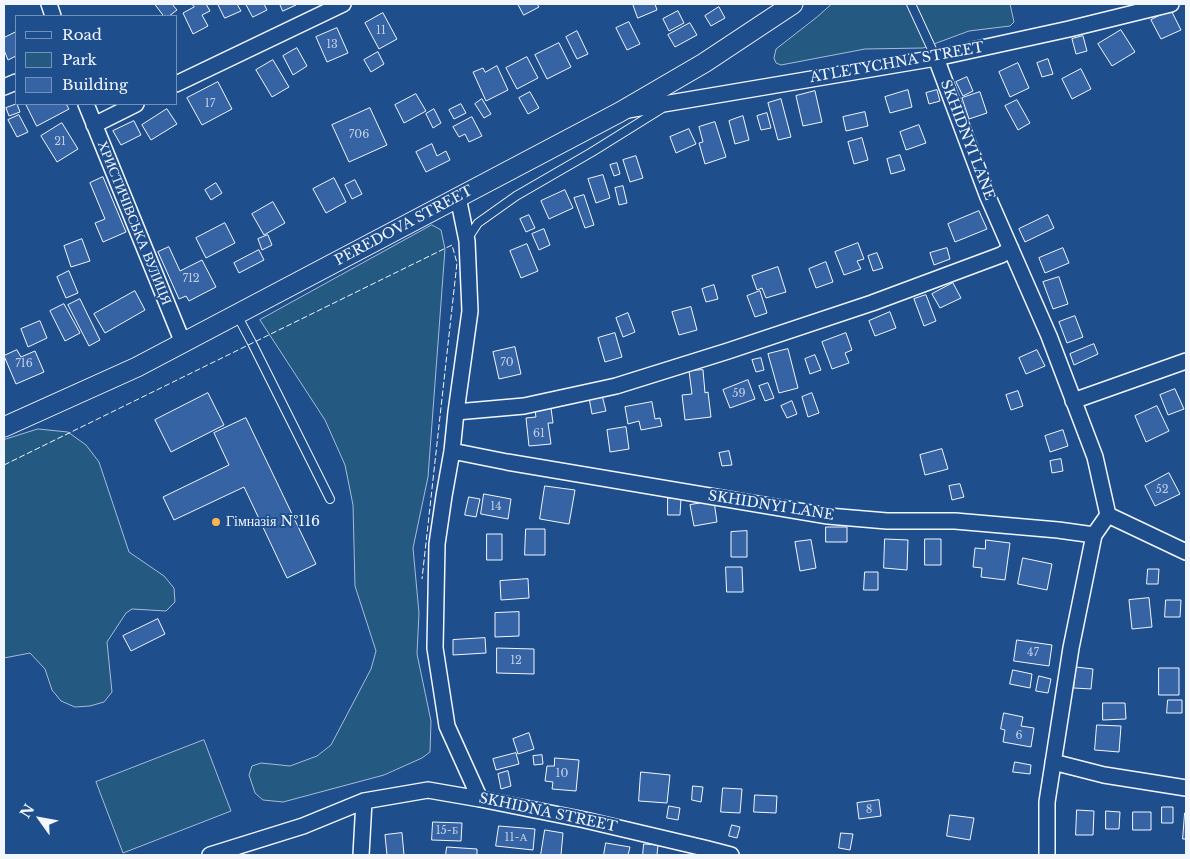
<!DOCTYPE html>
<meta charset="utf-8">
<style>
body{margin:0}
#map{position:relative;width:1190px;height:859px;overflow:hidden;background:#1f4e8c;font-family:"Libre Baskerville",serif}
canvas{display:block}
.frame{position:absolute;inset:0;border:5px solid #f2f6ff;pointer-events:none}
.legend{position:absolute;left:15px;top:15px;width:162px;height:90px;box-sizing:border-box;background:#1f4e8c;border:1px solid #7391ba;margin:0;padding:6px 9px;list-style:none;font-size:15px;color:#f2f6ff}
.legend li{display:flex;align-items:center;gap:10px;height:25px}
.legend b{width:25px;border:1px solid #7391ba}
.north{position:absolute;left:15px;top:794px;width:50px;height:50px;-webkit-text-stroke:4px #1f4e8c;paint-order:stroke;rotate:302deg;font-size:14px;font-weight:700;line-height:20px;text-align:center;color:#f2f6ff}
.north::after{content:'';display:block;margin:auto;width:18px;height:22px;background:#f2f6ff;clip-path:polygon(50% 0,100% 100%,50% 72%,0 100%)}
</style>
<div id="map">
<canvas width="1190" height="859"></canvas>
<div class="frame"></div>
<ul class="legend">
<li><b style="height:6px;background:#1f4e8c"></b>Road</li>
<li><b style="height:14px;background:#245a82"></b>Park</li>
<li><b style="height:14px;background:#3563a3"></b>Building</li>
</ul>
<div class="north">N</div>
</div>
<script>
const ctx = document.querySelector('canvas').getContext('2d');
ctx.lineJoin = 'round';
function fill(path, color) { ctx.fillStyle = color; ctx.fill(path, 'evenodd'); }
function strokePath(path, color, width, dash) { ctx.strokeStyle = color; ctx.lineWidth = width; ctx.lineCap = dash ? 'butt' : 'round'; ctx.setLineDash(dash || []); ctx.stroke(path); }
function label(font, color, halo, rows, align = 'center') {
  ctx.font = font + ' "Libre Baskerville",serif'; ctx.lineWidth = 4; ctx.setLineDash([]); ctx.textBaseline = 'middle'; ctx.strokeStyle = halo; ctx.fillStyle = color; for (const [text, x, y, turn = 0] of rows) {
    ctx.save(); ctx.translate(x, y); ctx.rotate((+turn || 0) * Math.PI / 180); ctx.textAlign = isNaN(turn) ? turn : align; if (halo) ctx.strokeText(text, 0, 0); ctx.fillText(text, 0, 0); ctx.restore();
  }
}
const green = new Path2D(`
 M832,4h178l4,18 -4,4 -41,5 -46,17 -58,1 -84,16 -5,-2 -2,-5 2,-9 41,-32z
 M432,225l9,5 4,19 -17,228 -15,71 6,65 -2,41 14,67 -1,31 -8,6 -38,17 -101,27 -20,-2 -8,-7 -6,-18 3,-9 9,-3 29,3 27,-10 14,-11 40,-76 5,-18 -21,-65 -2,-81 -8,-40 -20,-45 -65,-100z
 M38,429l30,3 18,13 13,17 30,90 35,24 10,12 1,14 -9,9 -34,-2 -6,4 -19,29 5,50 -8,10 -14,4 -15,1 -14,-6 -9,-11 -7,-21 -15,-16 -26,5v-218z
 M204,740l27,71 -108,42 -27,-71z`);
fill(green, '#245a82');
strokePath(green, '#a8bbd7', 1);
const building = new Path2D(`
 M155,4h17l5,6 -8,6h-5z
 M192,4h14l4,7 -8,4 6,11 -15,8 -10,-21 11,-6z
 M218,4h19l4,7 -16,7z
 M246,4h18l3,6 -14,7z
 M280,4h15l1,1 -13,6z
 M518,4h19l2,3 -15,8z
 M633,4h22l2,6 -19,8z
 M719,7l6,11 -14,8 -6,-10z
 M1171,10l10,20 -20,9 -10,-19z
 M678,11l6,12 -15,8 -6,-12z
 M383,13l14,26 -18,10 -14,-26z
 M629,22l11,22 -13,6 -11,-22z
 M690,23l7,12 -22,12 -7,-12z
 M337,28l11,25 -21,9 -11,-25z
 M1121,30l14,22 -23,14 -14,-22z
 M577,31l11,23 -11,5 -11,-22z
 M16,32v24l-8,4 -4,-10v-12z
 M1083,36l4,15 -11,3 -4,-15z
 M559,43l12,24 -24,12 -12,-24z
 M297,48l10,18 -14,9 -10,-19z
 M378,52l6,12 -13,8 -7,-12z
 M527,57l11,21 -21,11 -11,-21z
 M1048,59l5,15 -11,3 -5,-14z
 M273,60l16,27 -17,10 -16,-27z
 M1018,63l11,25 -19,9 -11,-25z
 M497,66l11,24 -22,11 -13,-29 10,-4 2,4z
 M1081,69l10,20 -19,10 -10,-20z
 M967,77l6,14 -10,5 -7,-14z
 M218,82l14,27 -30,16 -15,-27z
 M908,90l4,17 -22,6 -5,-16z
 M937,90l3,11 -11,3 -3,-11z
 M815,91l7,31 -19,4 -7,-30z
 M530,92l9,16 -11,6 -9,-16z
 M980,92l7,21 -18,6 -7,-21z
 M416,94l10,17 -22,12 -9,-18z
 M482,99l9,15 -7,4 -9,-14z
 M781,99l10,38 -13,3 -10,-37z
 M1017,100l13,23 -12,7 -13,-24z
 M17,104l3,8 -11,4 -3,-8z
 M26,104h40l3,5 -32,17z
 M461,104l5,9 -12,6 -5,-9z
 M370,108l17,37 -38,17 -17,-37z
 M167,109l10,15 -26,16 -9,-15z
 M434,109l7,14 -8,5 -7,-14z
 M865,112l3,14 -22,5 -3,-14z
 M767,113l4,15 -10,2 -4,-14z
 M19,115l9,17 -11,5 -9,-17z
 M743,116l6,24 -14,4 -6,-23z
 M472,117l10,19 -13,6 -4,-8 -6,3 -6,-10z
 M134,121l7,14 -20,10 -8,-14z
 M715,122l11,35 -21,7 -6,-21 4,-1 -4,-15z
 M62,123l16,26 -21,13 -16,-26z
 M919,125l7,18 -20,7 -6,-18z
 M689,129l7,15 -20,9 -6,-16z
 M862,138l6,22 -14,4 -6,-22z
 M432,144l5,12 9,-5 4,9 -24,12 -10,-20z
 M900,155l5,15 -14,4 -4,-15z
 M636,156l7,22 -13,4 -7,-22z
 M617,163l3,11 -6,2 -4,-11z
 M603,175l7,23 -14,5 -8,-24z
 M103,177l23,55 -23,10 -8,-19 10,-4 -15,-36z
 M334,178l12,24 -20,11 -13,-24z
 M355,180l7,14 -10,5 -7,-14z
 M216,183l6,10 -11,7 -6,-10z
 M623,186l4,17 -8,2 -4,-17z
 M565,190l8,18 -24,11 -8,-18z
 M584,195l10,30 -9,3 -11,-30z
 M273,202l12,21 -21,12 -12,-21z
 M979,211l8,18 -32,13 -7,-18z
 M529,215l6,13 -9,4 -6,-13z
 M1048,215l6,13 -29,14 -6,-13z
 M225,223l10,20 -29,15 -10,-20z
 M544,229l6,16 -11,5 -7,-16z
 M268,235l4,10 -10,5 -4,-11z
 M82,239l8,22 -19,6 -7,-21z
 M858,243l6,16 -7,2 4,8 -17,6 -9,-23z
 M527,244l11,27 -17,7 -11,-27z
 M169,247l11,24 22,-11 14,27 -27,14 -3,-5 -7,3 -21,-47z
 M947,248l3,11 -16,6 -4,-12z
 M1063,248l6,15 -24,10 -6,-15z
 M259,250l5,10 -25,13 -5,-10z
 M877,253l6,15 -10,3 -5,-15z
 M826,262l7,20 -17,6 -7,-19z
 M778,267l8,25 -20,6 -4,-10 -5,2 -5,-14z
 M69,271l9,22 -12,5 -9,-21z
 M1059,277l9,27 -15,5 -10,-27z
 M953,283l8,15 -21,10 -8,-14z
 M714,285l4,14 -12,3 -4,-13z
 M135,291l10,19 -40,23 -11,-19z
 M760,291l7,22 -12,4 -8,-21z
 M926,295l10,26 -12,5 -10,-27z
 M80,299l20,41 -11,6 -21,-41z
 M64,304l16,29 -15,8 -15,-30z
 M691,307l6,23 -18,5 -7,-23z
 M890,312l6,16 -21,8 -6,-15z
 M628,313l7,19 -12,5 -7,-19z
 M1075,316l8,21 -16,6 -8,-21z
 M40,321l7,17 -19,9 -7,-18z
 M615,333l7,24 -17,5 -7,-24z
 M846,333l6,17 -7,3 4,10 -17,6 -10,-27z
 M1094,344l4,10 -24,11 -4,-11z
 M515,347l6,27 -22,5 -6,-27z
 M788,349l10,39 -19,5 -11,-39z
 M17,350l4,7 14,-6 9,21 -28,12 -12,-28z
 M1037,350l8,16 -19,8 -7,-16z
 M815,355l6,15 -11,4 -5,-15z
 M761,358l3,12 -8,2 -4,-12z
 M703,370l2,23 3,-1 3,25 -26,3 -3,-25 10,-1 -3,-23z
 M748,380l7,19 -25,9 -7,-18z
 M768,383l6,15 -9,3 -6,-15z
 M1175,389l9,20 -16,6 -8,-20z
 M1018,391l5,15 -12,4 -5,-15z
 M208,393l16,32 -53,27 -16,-32z
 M812,393l7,20 -11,4 -6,-20z
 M602,395l4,16 -14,3 -3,-16z
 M792,401l5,13 -10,4 -6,-12z
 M652,402l3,17 5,-1 2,8 -21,4 -2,-9 -11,3 -3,-17z
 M1157,406l12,25 -23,11 -11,-26z
 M551,408l2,15h-5l3,21 -22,2 -3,-28 10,-1 -1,-6z
 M246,418l70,146 -29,14 -43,-91 -70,33 -11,-23 66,-32 -15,-32z
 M626,427l3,22 -19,3 -3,-22z
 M1063,430l5,16 -18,6 -5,-16z
 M942,449l6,20 -23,6 -5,-20z
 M729,451l3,14 -10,1 -3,-13z
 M1061,459l2,12 -11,2 -2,-12z
 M1169,473l11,21 -25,12 -10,-20z
 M960,484l4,13 -12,3 -3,-14z
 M545,486l30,4 -6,34 -29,-5z
 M484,494l27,5 -3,20 -27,-5z
 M469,497l11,2 -4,18 -11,-2z
 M668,498h13l-1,17h-12z
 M714,501l3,21 -23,4 -4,-21z
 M826,527h21v15h-21z
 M526,529h19v26h-20z
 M747,531v26h-16v-25z
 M487,534h15v26h-15z
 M885,539l23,1 -1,30 -23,-2z
 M925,539h16v26h-16z
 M811,540l5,28 -16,3 -5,-29z
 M986,540l24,3 -5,37 -24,-3 1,-9 -9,-1 2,-19 10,1z
 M1023,558l29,6 -5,26 -29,-6z
 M726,567h16l1,25h-16z
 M1148,569h11l-1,15h-11z
 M865,572h13v18h-14z
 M528,579l1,19 -28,2 -1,-19z
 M1149,598l3,29 -20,2 -3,-29z
 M1166,600h15l-1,17h-15z
 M519,612v24l-24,1v-24z
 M158,619l7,15 -34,17 -8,-15z
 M485,638l1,15 -33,2v-15z
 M1017,640l35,5 -3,21 -35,-5z
 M497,648l37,1v25l-37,-1z
 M1076,667l17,2 -2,20 -17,-1z
 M1159,668h20v27h-20z
 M1013,670l19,4 -2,14 -20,-4z
 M1039,676l12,3 -3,14 -12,-2z
 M1168,700h14v13h-15z
 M1103,703h22l1,16 -23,1z
 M1004,713l19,4 -2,9 13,2 -3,19 -28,-5 2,-12 -4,-1z
 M1097,725l24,1 -2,26 -24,-2z
 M529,733l5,16 -16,5 -5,-15z
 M516,753l3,11 -23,6 -3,-11z
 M542,755l1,9 -9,1 -1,-9z
 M555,758l24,2 -3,31 -24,-2 1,-7 -8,-1 2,-15h7z
 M1015,762l16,3 -1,9 -17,-2z
 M508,771l3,15 -10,3 -3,-15z
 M641,772l29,3 -3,28 -28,-2z
 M693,786l10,1 -2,15 -9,-2z
 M723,788l19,1 -2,24 -19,-1z
 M755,795l22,1 -1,17 -22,-1z
 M879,800l2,16 -22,3 -2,-16z
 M669,806l11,2 -2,12 -11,-2z
 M1162,807h11v16h-11z
 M1077,810l17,1 -1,24h-17z
 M1106,811l14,1 -1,17h-13z
 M1133,812h18v18h-18z
 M1185,813h1v26h-3z
 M950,815l24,3 -4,22 -23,-4z
 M433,822l29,1 -1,18 -29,-1z
 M732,825l8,2 -3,11 -8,-2z
 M499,826l36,3 -2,21 -37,-4z
 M545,830l18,3 -2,22h-20z
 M402,833l2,22h-17l-2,-20z
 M841,833l12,1 -3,16 -11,-2z
 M606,843l24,4 -2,8h-24z
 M644,844l14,1 -1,10h-14z
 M447,847l30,2v6h-31z`);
fill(building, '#3563a3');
strokePath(building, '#f2f6ff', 1);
const service = new Path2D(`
 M911,4l25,54
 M468,238l10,-15 38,-27 76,-44 69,-43
 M237,315l15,28 78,156`);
const minor = new Path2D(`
 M49,4l4,12
 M936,58l52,139 61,139 46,121 13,58 -14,20 -23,113 -24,154v53
 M176,84l167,-80
 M4,87l12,-5
 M86,104l97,239
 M628,110l308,-52 133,-29 102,-25
 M94,125l42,-21
 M458,197l9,44 3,70 -14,101 -4,39 -8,45 -7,48 -2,104 12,78 33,73
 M1073,401l113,-40
 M456,412l68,-6 92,-20 112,-35 144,-48 129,-48 10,-6
 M452,451l55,11 321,54 59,5h68l103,9 36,5
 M1108,515l78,37
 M1053,762l51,13 82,13
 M210,855l93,-29 61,-25 64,-11 52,9 105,21 119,28 27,7
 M361,855l3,-54`);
const tertiary = new Path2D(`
 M4,427l133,-60 483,-255 84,-49 89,-59`);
strokePath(service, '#f2f6ff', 10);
strokePath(minor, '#f2f6ff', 18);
strokePath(tertiary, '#f2f6ff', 21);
strokePath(service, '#1f4e8c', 8);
strokePath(minor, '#1f4e8c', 15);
strokePath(tertiary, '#1f4e8c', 19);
strokePath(new Path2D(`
 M4,465l448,-220 5,18 -35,316`), '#f2f6ff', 1, [6, 2.5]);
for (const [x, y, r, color] of [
 [216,522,5,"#ffb74d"]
]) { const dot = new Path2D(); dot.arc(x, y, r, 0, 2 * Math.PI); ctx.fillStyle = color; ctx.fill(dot); strokePath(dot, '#1f4e8c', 2); }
label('11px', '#c3d1e8', null, [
 ["11",381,31],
 ["13",332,45],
 ["17",210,104],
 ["706",359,135],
 ["21",60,142],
 ["712",191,279],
 ["70",507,363],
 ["716",24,364],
 ["59",739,394],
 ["61",539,434],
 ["52",1162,490],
 ["14",496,507],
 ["47",1033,653],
 ["12",516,661],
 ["6",1019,736],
 ["10",562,774],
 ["8",869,810],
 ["15-Б",447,831],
 ["11-А",516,838]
]);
label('14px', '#f2f6ff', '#1f4e8c', [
 ["ATLETYCHNA STREET",897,63,-10],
 ["SKHIDNYI LANE",967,140,69],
 ["ХРИСТИЧІВСЬКА ВУЛИЦЯ",134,223,68],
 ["PEREDOVA STREET",404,226,-28],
 ["SKHIDNYI LANE",771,506,9],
 ["SKHIDNA STREET",548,813,12]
]);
label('14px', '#f2f6ff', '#1f4e8c', [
 ["Гімназія №116",226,522]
], 'left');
</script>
